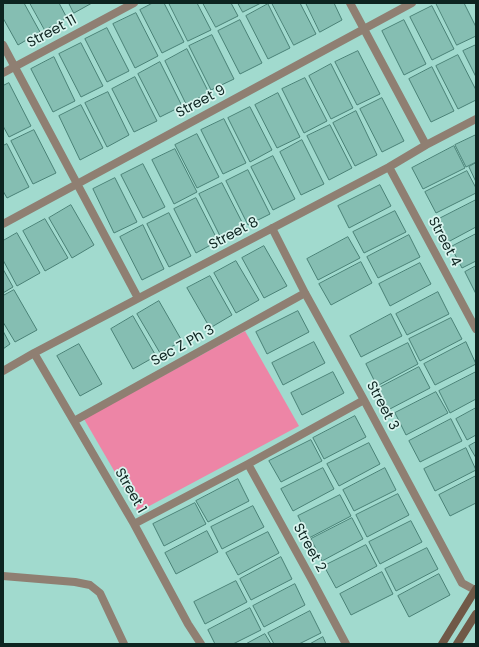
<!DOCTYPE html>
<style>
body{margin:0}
#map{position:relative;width:479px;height:647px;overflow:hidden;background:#a1dace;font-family:Poppins,sans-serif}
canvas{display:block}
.frame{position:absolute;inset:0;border:4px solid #0d2420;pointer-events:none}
</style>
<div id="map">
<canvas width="479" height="647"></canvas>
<div class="frame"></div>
</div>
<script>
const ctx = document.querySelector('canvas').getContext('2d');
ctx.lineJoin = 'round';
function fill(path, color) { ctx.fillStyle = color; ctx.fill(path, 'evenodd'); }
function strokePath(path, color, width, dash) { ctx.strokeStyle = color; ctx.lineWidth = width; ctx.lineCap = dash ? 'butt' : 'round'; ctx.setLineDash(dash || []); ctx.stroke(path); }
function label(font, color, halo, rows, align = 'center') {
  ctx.font = font + ' Poppins,sans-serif'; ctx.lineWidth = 3.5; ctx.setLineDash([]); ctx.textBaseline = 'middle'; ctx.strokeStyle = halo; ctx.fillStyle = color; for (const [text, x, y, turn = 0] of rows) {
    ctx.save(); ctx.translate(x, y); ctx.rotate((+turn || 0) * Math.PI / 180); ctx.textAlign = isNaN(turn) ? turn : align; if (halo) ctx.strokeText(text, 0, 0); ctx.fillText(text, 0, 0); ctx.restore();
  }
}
fill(new Path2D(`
 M245,331l54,95 -161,86 -54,-93z`), '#ed85a6');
const building = new Path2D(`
 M3,3h21l16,29 -22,13 -15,-27z
 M30,3h29l8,15 -22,12z
 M69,3h23l-18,10z
 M153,3h11l20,39 -22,11 -22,-43z
 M169,3h28l14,27 -23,11z
 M203,3h28l7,13 -22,11z
 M238,3h23l-18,9z
 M272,3h28l16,31 -22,11z
 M306,3h28l8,17 -22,12z
 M436,3h28l12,24v9l-19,9z
 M268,4l22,44 -22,11 -22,-43z
 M432,6l22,43 -22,11 -22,-43z
 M136,13l22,43 -23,12 -22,-44z
 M240,20l22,43 -22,11 -22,-43z
 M404,20l22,44 -22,11 -22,-44z
 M107,28l22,43 -22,11 -22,-43z
 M212,35l22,44 -23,11 -22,-44z
 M81,43l22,43 -22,11 -22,-43z
 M476,45v32l-13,-26z
 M187,49l22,44 -23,11 -21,-43z
 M358,51l22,43 -23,11 -22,-43z
 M458,55l18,35v10l-18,9 -22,-43z
 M54,57l21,44 -22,11 -22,-43z
 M160,62l22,44 -22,11 -22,-43z
 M331,64l22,44 -22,11 -22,-43z
 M432,67l22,44 -23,11 -22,-43z
 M135,77l22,44 -23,11 -22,-43z
 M305,78l22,43 -23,12 -22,-44z
 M9,83l22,43 -22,11 -6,-11v-40z
 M108,92l21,43 -22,12 -22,-44z
 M278,93l22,44 -23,11 -22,-43z
 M382,98l22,43 -22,11 -22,-43z
 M81,105l22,43 -23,12 -21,-44z
 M250,107l22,43 -22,12 -22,-44z
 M356,111l21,44 -22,11 -22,-43z
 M224,119l22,44 -23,11 -22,-44z
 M330,125l22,43 -23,12 -22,-44z
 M34,130l22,43 -23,11 -22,-43z
 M197,134l22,43 -22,11 -22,-43z
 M476,135v27l-10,5 -11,-22z
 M302,140l22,44 -23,11 -21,-43z
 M7,144l22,43 -22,11 -4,-7v-45z
 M454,146l11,22 -42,21 -11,-21z
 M175,149l22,43 -23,12 -22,-44z
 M273,156l22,43 -22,11 -22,-43z
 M476,163v19l-7,-15z
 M143,164l22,43 -22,11 -22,-43z
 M248,170l22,44 -22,11 -22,-44z
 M467,171l9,17v5l-40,20 -11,-21z
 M115,178l22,44 -23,11 -21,-44z
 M222,183l22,43 -23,12 -22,-44z
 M380,185l11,21 -42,22 -11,-22z
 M196,198l22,43 -22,12 -22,-44z
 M476,200v27l-28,15 -11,-22z
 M71,205l23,40 -22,13 -23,-40z
 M395,211l11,21 -42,21 -11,-21z
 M169,213l22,43 -22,11 -22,-43z
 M45,219l23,39 -23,13 -22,-40z
 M143,225l21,44 -22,11 -22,-43z
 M17,233l23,40 -23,13 -14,-26v-19z
 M476,234v27l-14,7 -11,-21z
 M409,235l11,22 -42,21 -11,-21z
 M348,237l12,21 -42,22 -11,-21z
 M264,246l23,40 -23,12 -22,-40z
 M236,261l23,39 -23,13 -22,-40z
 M361,262l11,21 -41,22 -12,-21z
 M420,263l11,21 -41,22 -11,-22z
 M476,266v28l-11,-22z
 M3,269l10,18 -10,6z
 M210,276l22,39 -22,13 -23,-40z
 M14,290l23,40 -22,12 -12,-20v-26z
 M438,292l11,22 -42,21 -11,-21z
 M159,301l23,40 -22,12 -23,-39z
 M298,311l11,21 -42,22 -11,-22z
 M391,314l11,22 -41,21 -11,-21z
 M133,316l23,40 -23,13 -22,-40z
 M451,318l11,21 -42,22 -11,-22z
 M3,331l7,13 -7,5z
 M314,342l11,21 -42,22 -11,-22z
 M466,342l10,22 -41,21 -11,-21z
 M408,343l10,21 -41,22 -11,-22z
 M79,344l23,40 -22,12 -23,-40z
 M419,367l11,21 -42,22 -11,-21z
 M333,372l11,21 -42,22 -11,-22z
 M476,372v27l-26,14 -11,-22z
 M436,392l12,21 -42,22 -11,-22z
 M476,408v27l-9,5 -11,-21z
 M355,416l11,21 -42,22 -11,-21z
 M451,419l11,22 -42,21 -11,-21z
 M311,440l11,21 -41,21 -12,-21z
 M476,442v16l-7,-12z
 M369,443l11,21 -41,22 -12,-22z
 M466,448l10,22 -41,21 -11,-22z
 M323,468l11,21 -41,22 -12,-22z
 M385,468l11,22 -42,21 -11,-21z
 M476,476v27l-26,13 -11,-21z
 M238,479l11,22 -41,21 -12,-21z
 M398,494l11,21 -42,22 -11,-22z
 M340,495l11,21 -42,22 -11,-22z
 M195,503l11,21 -42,22 -11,-22z
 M253,506l11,21 -42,22 -11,-22z
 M352,518l11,21 -41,22 -11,-22z
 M411,521l11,21 -42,22 -11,-22z
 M207,531l11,21 -42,22 -11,-21z
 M268,532l11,21 -41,22 -12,-22z
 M366,545l11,21 -41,22 -12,-22z
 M427,548l11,21 -42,22 -11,-22z
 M281,557l11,22 -41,21 -11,-21z
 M382,572l11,22 -42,21 -11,-21z
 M439,574l11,21 -41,22 -11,-21z
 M236,581l11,21 -42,22 -11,-22z
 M295,584l10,21 -41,22 -11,-21z
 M250,608l11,22 -28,14h-18l-7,-14z
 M310,611l11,22 -22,11h-25l-6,-11z
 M265,634l6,10h-25z
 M323,637l3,7h-16z`);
fill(building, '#85beb2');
strokePath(building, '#4a8176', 1);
strokePath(new Path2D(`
 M350,3l76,142
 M3,45l135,253
 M3,73l131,-70
 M389,167l87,162
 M3,224l409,-221
 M272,228l33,65 59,107 98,183 13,7
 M34,353l100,171 54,100 13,20
 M3,371l31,-18 355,-186 37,-22 50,-26
 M74,421l231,-128
 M248,464l64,116 34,64
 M134,524l114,-60 116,-64
 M3,576l72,6 15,3 10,8 24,51`), '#8f7f72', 8);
strokePath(new Path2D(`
 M442,644l34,-55
 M457,644l19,-30`), '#705947', 8);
label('14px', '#0d2420', '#d8f4ee', [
 ["Street 11",52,32,-28],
 ["Street 9",201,102,-28],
 ["Street 8",234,234,-28],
 ["Street 4",444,242,62],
 ["Sec Z Ph 3",183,346,-29],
 ["Street 3",382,406,62],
 ["Street 1",130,491,60],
 ["Street 2",309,548,61]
]);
</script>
